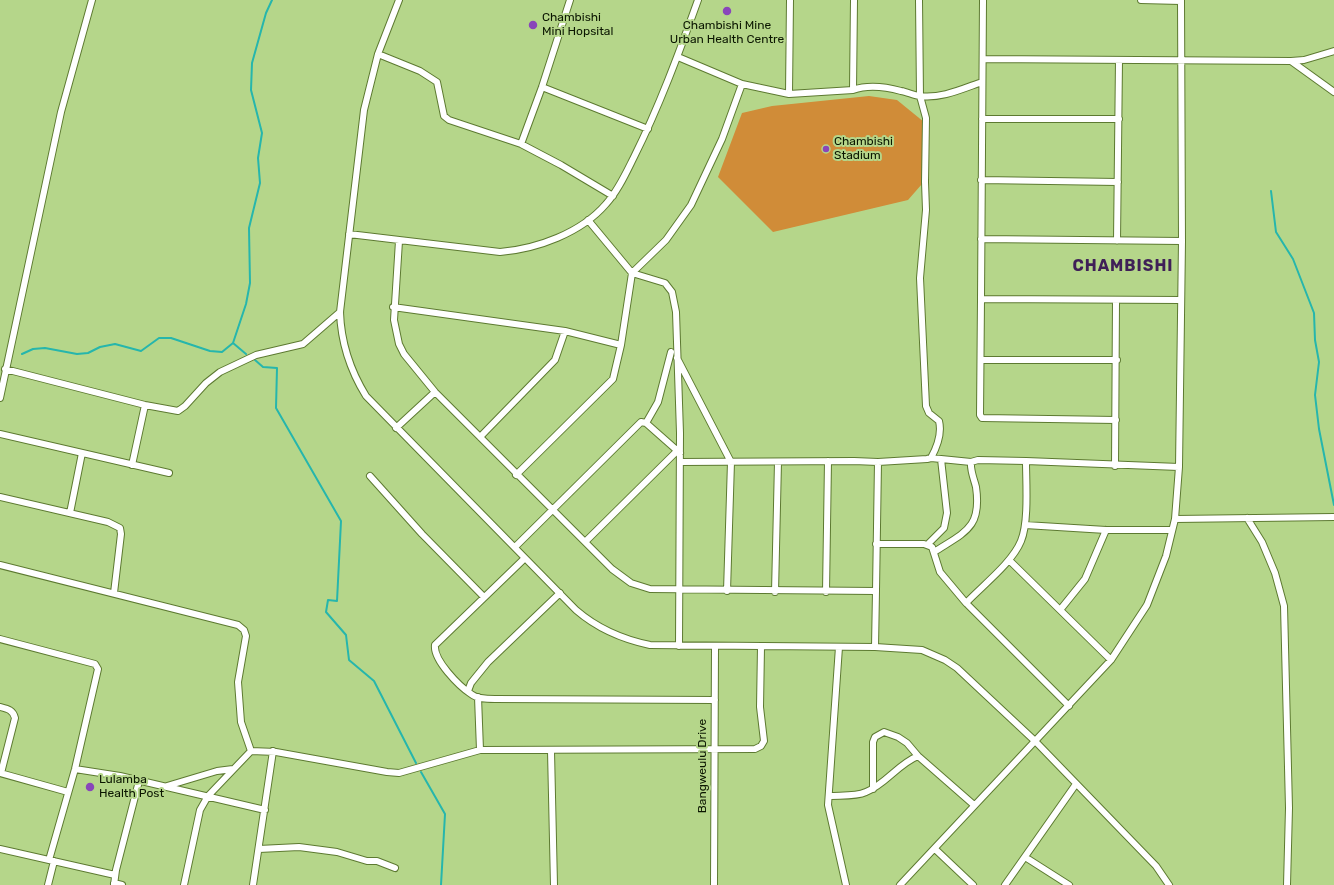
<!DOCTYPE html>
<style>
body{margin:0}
canvas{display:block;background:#b5d68a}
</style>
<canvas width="1334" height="885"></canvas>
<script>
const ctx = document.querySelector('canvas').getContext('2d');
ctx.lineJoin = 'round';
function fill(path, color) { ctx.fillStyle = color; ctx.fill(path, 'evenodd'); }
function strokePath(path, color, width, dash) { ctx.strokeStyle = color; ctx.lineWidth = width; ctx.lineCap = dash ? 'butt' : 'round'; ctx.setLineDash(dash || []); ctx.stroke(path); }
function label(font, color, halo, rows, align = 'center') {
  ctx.font = font + ' Rubik,sans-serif'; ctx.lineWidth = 4; ctx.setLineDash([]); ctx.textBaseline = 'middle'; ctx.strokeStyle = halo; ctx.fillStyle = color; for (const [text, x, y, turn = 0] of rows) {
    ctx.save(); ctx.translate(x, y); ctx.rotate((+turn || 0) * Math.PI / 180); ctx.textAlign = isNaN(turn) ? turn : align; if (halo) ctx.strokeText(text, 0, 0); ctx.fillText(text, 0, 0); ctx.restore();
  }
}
fill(new Path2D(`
 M869,96l28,4 27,22 -2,62 -14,16 -135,32 -55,-55 24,-64 30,-7z`), '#d08c38');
strokePath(new Path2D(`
 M1271,191l5,41 17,27 21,54 1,27 4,22 -4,33 4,34 15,76
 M22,354l11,-5 12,-1 32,6 11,-1 12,-6 15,-3 26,7 18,-13h12l39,13 12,1 11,-9
 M246,354l-13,-11 13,-39 4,-21 -1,-55 11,-45 -2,-25 4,-25 -11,-43 1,-27 14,-50 6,-13
 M255,360l8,7 14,1 -1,40 65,113 -4,80 -9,-1 -2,12 20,23 3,25 25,21 42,82
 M421,772l24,42 -4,71`), '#26b6ac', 2);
const minor = new Path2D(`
 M399,0l-21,54 -14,56 -24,202c1,31 10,58 26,84l210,214c22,19 45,29 74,35l225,2 47,3 23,10 12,8 78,73 121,125 13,19
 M983,0l-2,299 200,1
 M1141,0l40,1
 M378,54l42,17 17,11 7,34 5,4 72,24 40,21 52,31
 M678,57l64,27 47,10 64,-4c14,-5 33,-3 48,1 6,1 12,4 18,5 22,3 43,-7 63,-14
 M983,59l308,2 43,31
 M1291,61l13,-1 30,-9
 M542,87l106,42
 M853,90l1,-90
 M789,94l1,-94
 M982,119h137
 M521,144l21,-57 28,-87
 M981,180l137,2
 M588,220l44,53 33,10 7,9 4,20 4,121 -1,213
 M349,234l151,18c37,-3 81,-19 106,-48 12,-13 20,-31 28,-47 25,-50 45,-104 64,-157
 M981,239l201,2
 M399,241l-5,79 5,24 5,10 31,38 177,177 19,14 19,6 226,2 -1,56
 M1117,241l2,-181
 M981,299l-1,116 2,3 134,2
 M393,307l172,24 56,14
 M677,358l54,104 -4,129
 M981,360h136
 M5,369l140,36 33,6 7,-5 21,-23 14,-11 36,-17 47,-11 37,-32
 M0,398l61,-286 31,-112
 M646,423l12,-21 13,-50
 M396,428l39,-36
 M0,434l169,39
 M480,437l75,-77 10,-29
 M931,458l40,4 7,-2 48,1
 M680,462l174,-1 24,1 -2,129
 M878,462l49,-3 4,-1c6,-11 11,-25 8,-37l-10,-8 -3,-7 -6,-128 6,-68 -1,-28 1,-64 -6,-22 -1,-96
 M132,465l13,-60
 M1115,466l1,-166
 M516,475l97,-96 8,-34 11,-72 34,-33 25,-35 31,-66 20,-55
 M370,476l52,58 61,62
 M0,497l108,25 12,6 1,6 -7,59
 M70,513l12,-60
 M1247,518l15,24 13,31 9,33 5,202 -2,77
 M1175,519l159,-2
 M1025,525l81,5h66
 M1106,530l-21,49 -25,31 51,50
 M585,542l92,-91
 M876,544h48l8,3 8,25 26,31
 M928,544l16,-16 3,-15 -6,-54
 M515,547l126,-125 5,1 34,30
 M934,552c31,-20 48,-24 42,-65 -2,-8 -6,-17 -5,-25
 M525,558l-90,87c-2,15 24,41 36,49 6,5 16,5 24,5l220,1
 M1009,560l51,50
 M0,565l238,60 6,5 2,6 -8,46 3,40 10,29
 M775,592l3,-130
 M826,592l2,-131
 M0,639l95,25 3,5 -23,100 -26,91
 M839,647l-11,158 18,80
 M468,691l3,-8 17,-21 72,-69
 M478,697l2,53 275,-1 6,-3 3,-5 -4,-34 1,-60
 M1069,706l-103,-103c17,-18 46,-40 55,-62 8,-19 5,-59 5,-80l153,6
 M0,707c8,2 13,3 15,11l-14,55
 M551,751l3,134
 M75,769l45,7 145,34
 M0,773l68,19
 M167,786l50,-15 16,-2
 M873,789v-47l2,-5 9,-5 14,5 9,6 11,13 56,49
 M829,796c11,-1 26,1 37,-4 20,-8 32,-28 52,-36
 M0,849l115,26
 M259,849l40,-2 38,5 30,9h10l18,7
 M935,849l38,36
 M1025,857l44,28
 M114,883l8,2
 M48,885l6,-24
 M114,885l2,-15 23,-89
 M184,885l16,-75 8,-14 43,-45 25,1 111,20 12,1 81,-23
 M253,885l20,-134
 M714,885l1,-239
 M900,885l211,-225 36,-55 19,-49 9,-37 4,-52 3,-226 -1,-241
 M1005,885l71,-101`);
strokePath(minor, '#5d7a31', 8);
strokePath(minor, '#fff', 6);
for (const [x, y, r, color] of [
 [727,11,5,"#8946ba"],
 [533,25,5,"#8946ba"],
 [826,149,4,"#8946ba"],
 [90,787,5,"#8946ba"]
]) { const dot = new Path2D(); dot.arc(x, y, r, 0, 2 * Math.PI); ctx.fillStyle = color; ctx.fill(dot); strokePath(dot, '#b5d68a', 1.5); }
label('12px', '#0b1600', '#b5d68a', [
 ["Chambishi",542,18],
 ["Mini Hopsital",542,32],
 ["Chambishi Mine",727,26,"center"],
 ["Urban Health Centre",727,40,"center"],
 ["Chambishi",834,142],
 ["Stadium",834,156],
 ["Lulamba",99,780],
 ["Health Post",99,794]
], 'left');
label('12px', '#0b1600', '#b5d68a', [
 ["Bangweulu Drive",703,766,-90]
]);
ctx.letterSpacing = '1px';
label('bold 16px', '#3f1f57', '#b5d68a', [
 ["CHAMBISHI",1123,266]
]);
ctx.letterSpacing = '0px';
</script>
